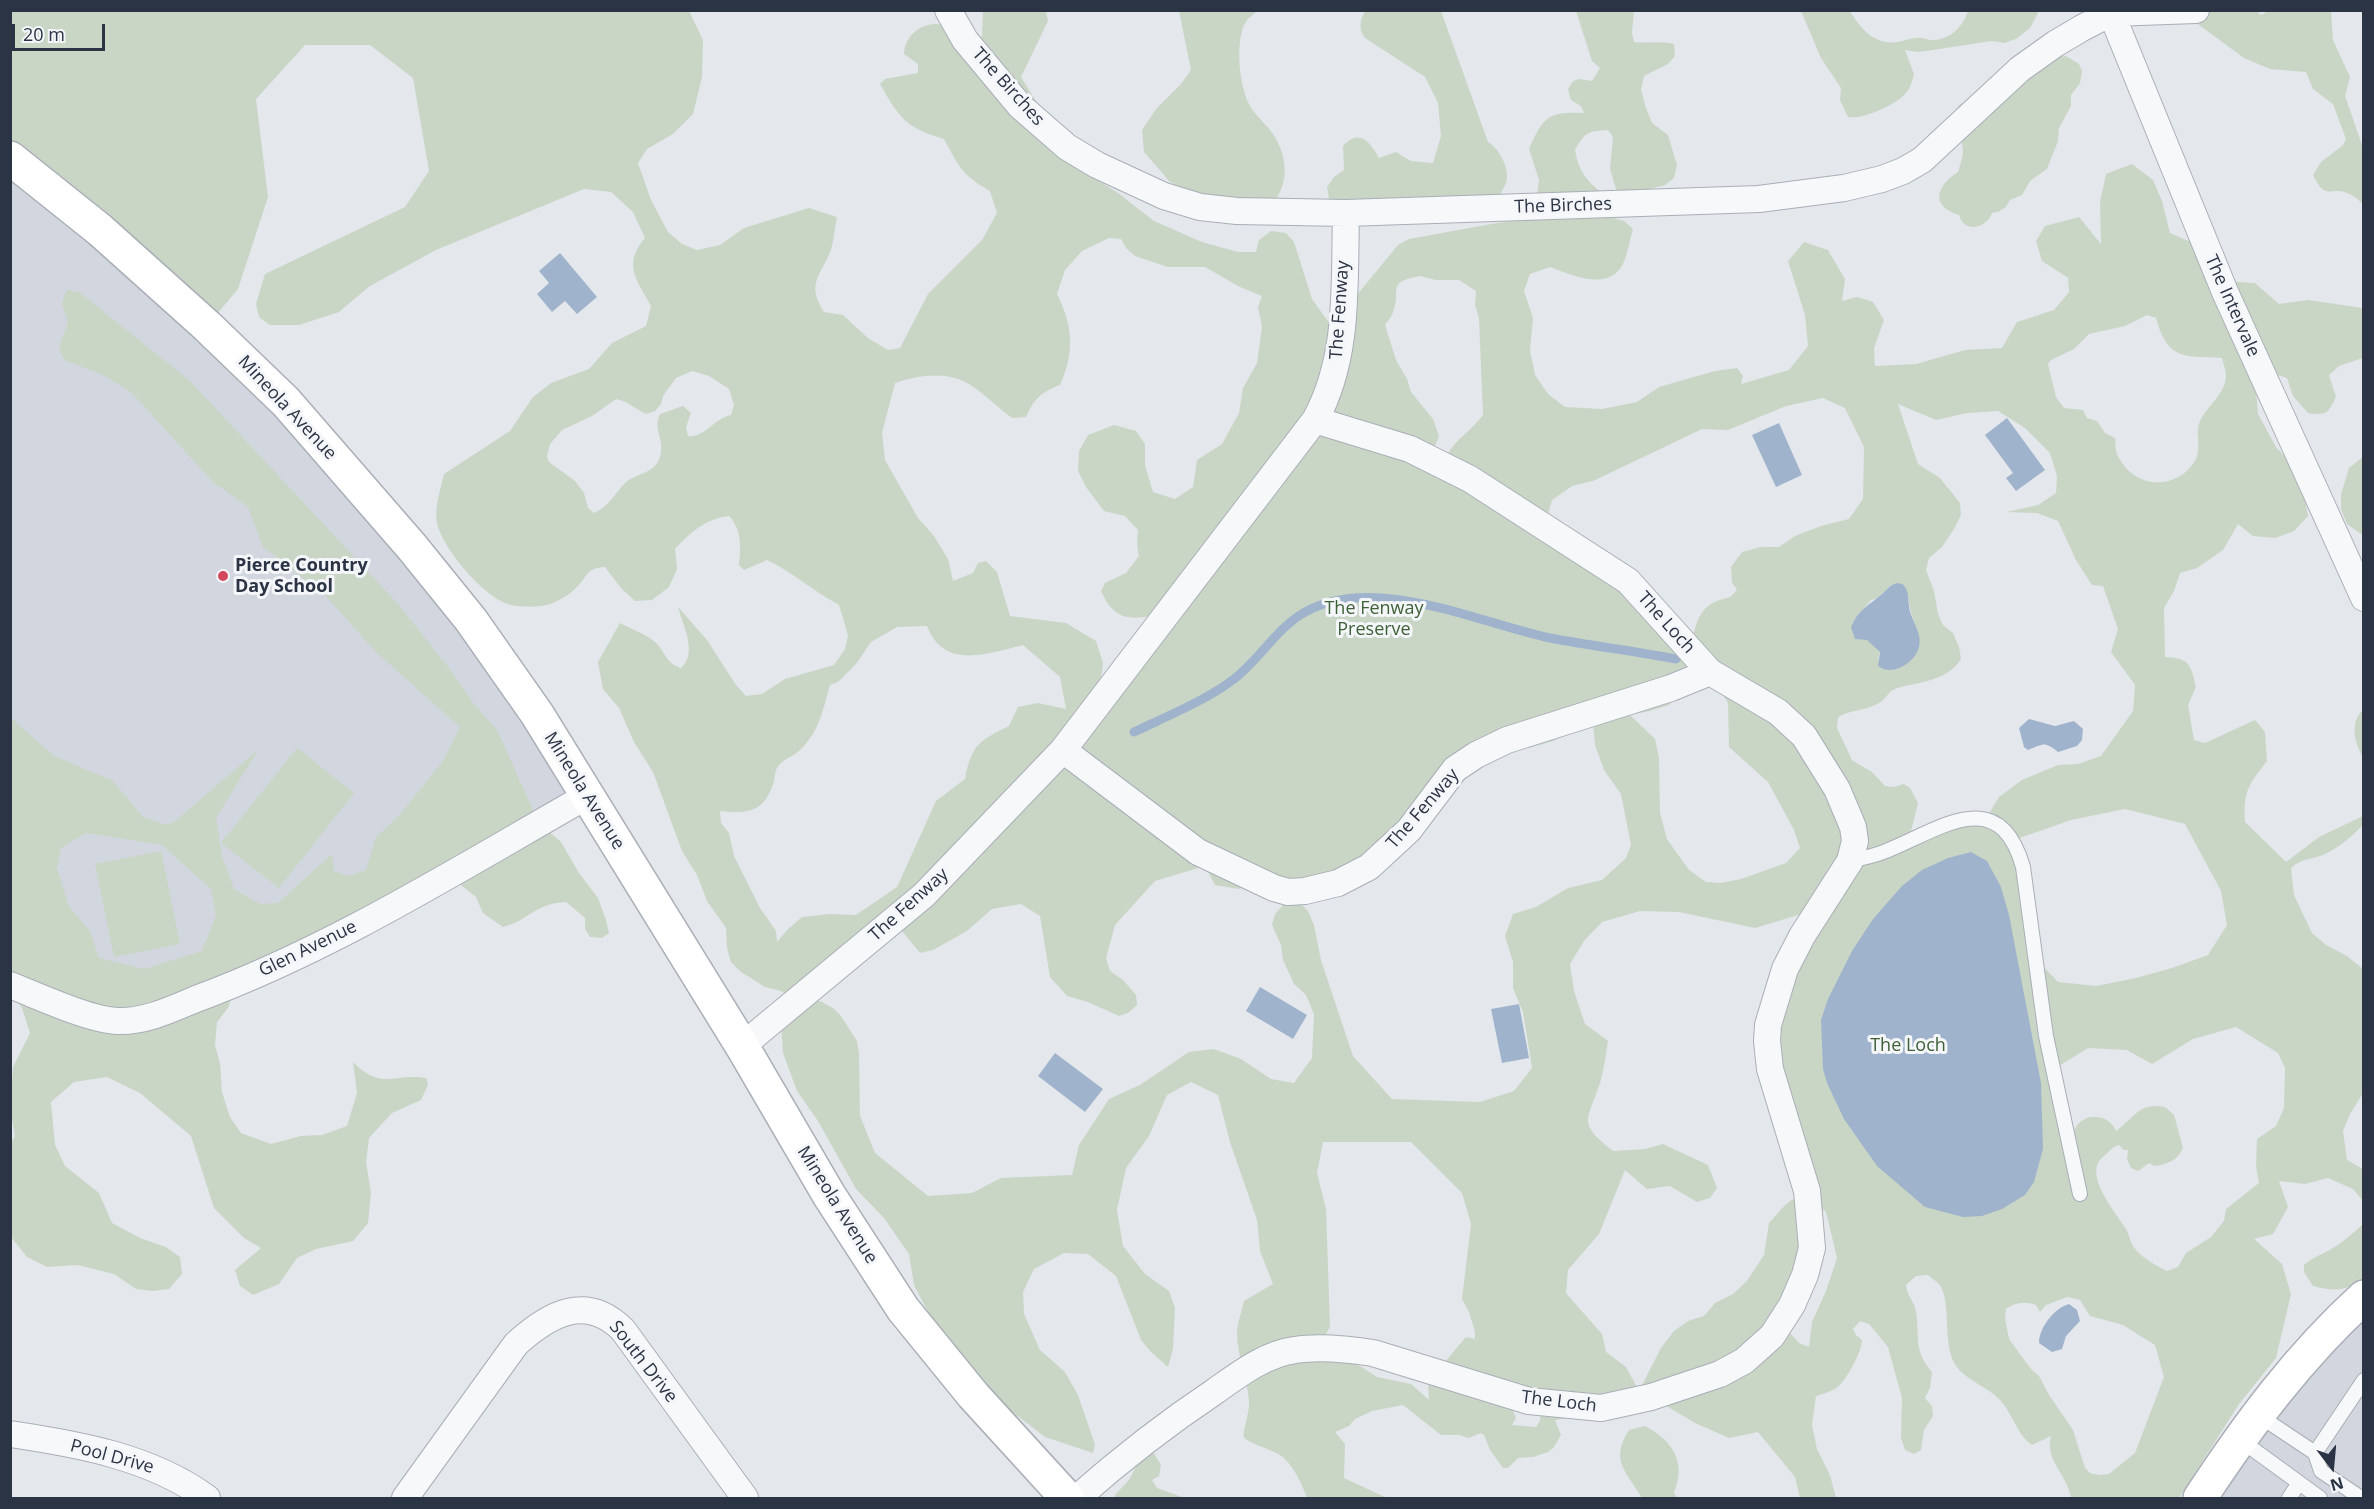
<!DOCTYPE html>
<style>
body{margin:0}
#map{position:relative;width:2374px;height:1509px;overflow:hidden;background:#e4e7ec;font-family:"Open Sans",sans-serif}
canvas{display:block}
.frame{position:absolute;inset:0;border:12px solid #2b3445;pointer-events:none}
.north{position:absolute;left:2302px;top:1437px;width:60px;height:60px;-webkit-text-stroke:4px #f4f6f9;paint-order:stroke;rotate:164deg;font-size:16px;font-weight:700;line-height:24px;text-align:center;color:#2b3445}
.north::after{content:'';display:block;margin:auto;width:21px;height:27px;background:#2b3445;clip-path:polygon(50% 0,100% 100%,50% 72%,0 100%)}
.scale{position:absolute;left:12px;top:24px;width:93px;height:27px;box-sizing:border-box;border:3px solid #2b3445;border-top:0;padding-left:8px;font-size:18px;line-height:21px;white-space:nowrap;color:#2b3445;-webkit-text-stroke:4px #f4f6f9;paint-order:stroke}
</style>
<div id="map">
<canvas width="2374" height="1509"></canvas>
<div class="frame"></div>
<div class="north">N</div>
<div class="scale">20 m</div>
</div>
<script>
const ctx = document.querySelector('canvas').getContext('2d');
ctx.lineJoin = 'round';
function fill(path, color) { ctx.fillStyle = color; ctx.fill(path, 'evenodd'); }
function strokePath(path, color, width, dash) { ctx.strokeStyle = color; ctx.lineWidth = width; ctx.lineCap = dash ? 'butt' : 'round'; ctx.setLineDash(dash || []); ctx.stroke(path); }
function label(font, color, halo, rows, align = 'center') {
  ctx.font = font + ' "Open Sans",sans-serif'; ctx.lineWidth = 6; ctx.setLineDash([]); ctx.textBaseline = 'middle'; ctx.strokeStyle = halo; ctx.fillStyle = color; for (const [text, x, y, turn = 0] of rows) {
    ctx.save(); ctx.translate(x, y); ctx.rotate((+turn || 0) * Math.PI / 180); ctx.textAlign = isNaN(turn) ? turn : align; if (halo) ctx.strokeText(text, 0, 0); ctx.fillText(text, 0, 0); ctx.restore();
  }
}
fill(new Path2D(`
 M10,158l276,244 301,394 -351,189h-225z
 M2363,1296v202h-164z`), '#d2d6de');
fill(new Path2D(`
 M10,11h679l14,29 -1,37 -9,37 -20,20 -26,15 -9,14 13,37 17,32 14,12 15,6 23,-5 24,-17 65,-20 28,9c-2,10 -3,20 -5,29 -8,28 -28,35 -8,66l19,3 25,23 20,12 12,-2 28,-54 54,-54 15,-27 -7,-22c-28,-16 -31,-24 -46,-52 -39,-12 -44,-20 -64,-55l5,-5 33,-6v-9l-14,-10c1,-17 14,-29 31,-30 12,0 35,9 47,13l1,-24 -4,-2h67l2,10 -27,56 56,90 41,26 36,28 48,21 36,10h18l3,-12 12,-9 15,2 8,9 18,57 18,25 26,-28 42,-51 11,-6 88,-16 45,-5 -5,-22 2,-16 -10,-31c15,-34 20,-37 55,-36l-3,-7 -10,-6 -3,-11 5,-8 7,-2 12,2 8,-13 -8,-7 -16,-50h58l-2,22 2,9c15,2 28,-2 40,2l1,12 -7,8 -24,12 -3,14 5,18 6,15 16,12 9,30 -3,13 -9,7 -40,10 -9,-6 -6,-20 3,-32 -5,-7c-20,1 -23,2 -33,20 3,19 11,31 26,42v22l23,7 9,8c-3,9 -4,18 -7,27 -11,38 -50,21 -76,11l-20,7 -6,17 9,27 -3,32 5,25 13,19 17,13 37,2 35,-7 22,-15 56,-16 22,-3 6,8 -2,8 48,-14 19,-24 -3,-31 -17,-54 16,-19 24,8 17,29 -3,22 15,-4 16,5 11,18 -10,28 1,18 41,-2 49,-14 37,-2 15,-26 37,-12 15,-18 -1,-14 -26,-17 -6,-20 9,-15 34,-9 22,27 -1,-42 6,-28 26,-10 21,16 9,21 8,32 23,10 28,38 34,2 24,21 29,-4 55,8v50l-24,8 -10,9 7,22c-8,16 -9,19 -28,16l-15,-17 -6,-18 -33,-11 4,47 18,33 17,18 11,29 4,22 -14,15 -19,7 -22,-2 -15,-12 -15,26 -26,18 -17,5 -6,18 -10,17 1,49c25,1 26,8 31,30l-8,18 6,35 11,3 50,-23 10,12 2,29c-18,23 -24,30 -22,61l41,40 33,-25 44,-21v9c-11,11 -23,22 -38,29 -13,6 -24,4 -34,14l3,27 18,38 14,12 21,11 16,13v124l-13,21 -7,17 4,29 16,9v32l-10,-12 -25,-11 -23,6 -26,-3 9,26 -15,27 -19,5 28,25 9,30 -15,64 -37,46 -60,94h-108c-3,-23 -27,-38 -20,-62l-19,9c-15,-10 -19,-31 -32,-45 -12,-13 -33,-19 -44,-34 -15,-23 -3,-62 -17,-82 -3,-3 -8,-6 -11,-9l-12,1 -10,9c1,12 9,17 10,27 4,26 -3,38 16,60l-2,16 -5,10 7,8 1,10 -9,14 -3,20 -7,4 -9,-4 -4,-12 1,-40 -14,-51 -19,-23 -9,-3 -7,8 3,6 6,5c0,12 -17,43 -27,49 -6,3 -13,5 -19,7l-4,29 5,24 13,26 6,23h-36l-5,-21 -37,-45 -29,6 -34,-15 -37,-22 -79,11 -11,6 -13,2 6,15 -7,12 -6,5 -15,5 -15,1 -10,10h-5l-13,-18 -6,-15 -3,-2 -12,5 -10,-3h-18l-38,-30 -31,6 -17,8 -6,7 -14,6 10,12 -1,34 43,20h-80c-5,-14 -12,-29 -23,-40 -8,-8 -38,-15 -40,-21 -2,-3 6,-26 5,-35 -1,-23 -12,-46 -12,-69 0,-10 5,-22 7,-32l29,-17 -13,-33 -3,-31 -27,-78 -12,-47 -27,-13 -24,13 -18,41 -23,32 -9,42 6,36 22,28 24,17 6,17 -2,41 -5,18 -17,-15 -10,-12 -25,-64 -28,-22 -24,-1 -30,16 -11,23 1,22 16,36 25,22 13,23 17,50 -2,8 -48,-16 -43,-33 -71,-86 -17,-33 -5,-31 -25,-36 -28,-29 -38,-68 -21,-30 -14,-38 -2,-28 7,-30 -7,-4 -16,-4 -24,-15 -10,-10 -4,-14 -1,-20 -19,-27 -10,-26 -15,-24 -29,-79 -19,-30 -15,-34 -16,-19 -5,-27 22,-39c11,6 25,11 34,18 11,9 11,22 27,27 17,-15 2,-42 -3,-61l29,33 29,45 10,11 16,-2 23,-15 49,-14 11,-16 3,-14 -9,-30c-26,-14 -45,-32 -72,-45l-23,10 -5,-5c2,-17 3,-36 -10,-49 -24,3 -38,16 -54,33l2,20 -8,18 -17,13 -17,1 -14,-13 -16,-21c-19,1 -17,9 -28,20 -8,9 -25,18 -36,19 -9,1 -25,1 -33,-2 -24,-7 -66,-56 -71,-81 -3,-15 4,-35 7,-49l66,-43 23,-34 18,-14 38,-14 23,-26 34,-17 5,-20c-14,-26 -29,-41 -6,-68l-12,-26 -22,-20 -27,-3 -148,61 -66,36 -31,26 -40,13h-29l-11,-8 -3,-13 9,-30 140,-67 24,-36 -16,-93 -43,-33h-65l-49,54 12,98 -30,92 -31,37 -196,-168zM1109,238l12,1 5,9 9,8 33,11h37l35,20 22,9 -4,11 4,20 -5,36 -14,25 -4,25 -17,31 -25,16 -4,27 -18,12 -22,-7 -8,-27v-21l-9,-13 -22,-6 -26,10 -9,16 -1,20 8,16 18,24 21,5 13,14 -1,14 2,12 -13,17 -21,10 -4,8c15,34 34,28 66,22l-66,67 2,-17 -7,-22 -30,-18 -56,-7 -13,-44 -11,-11 -8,2 -5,10 -20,8 -5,-22 -14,-23 -16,-18 -33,-58 -3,-27 13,-50c24,-8 54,-13 77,3 14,9 26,22 40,32l14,-1c8,-18 15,-25 34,-32 15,-33 13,-59 -3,-91l8,-24 17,-19zM1420,276l16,4h23l17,11 -1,14 4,13 4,97c-11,15 -27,24 -36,40l-19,-4 8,-7 3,-8 -6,-17 -22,-27 -4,-13 -11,-19 -11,-35c3,-4 7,-9 8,-13 9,-21 -8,-30 27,-36zM2147,315l9,3c12,42 26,38 66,40 1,5 4,12 4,18 0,18 -21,31 -27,48 -4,13 4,27 -6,40 -21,28 -60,23 -75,-8 -3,-5 -2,-12 -3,-18l-10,-5 -8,-12 -10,-3 -4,-8 -19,-2 -8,-11 -8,-33 3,-4 23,-11 15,-15 36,-8zM692,371l17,5 20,13 5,16 -3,10c-18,4 -26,23 -43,21l-2,-9 5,-14 -8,-7 -23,8c-7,16 3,23 1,37 -2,24 -25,21 -37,33 -10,11 -16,23 -30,29l-6,-5 -4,-15 -9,-12 -26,-19 -2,-6 3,-12 12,-14 30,-14 24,-17c14,3 17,9 30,15l9,-3 6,-7 2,-8 13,-18zM1823,398l22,10 19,39 -1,52 -14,20 -28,7 -26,10 -16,11h-18l-19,5 -11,15 1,16 5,6c-6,10 -9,8 -20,12 -16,6 -20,20 -24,35l-143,-105 -2,-17 4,-14 20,-14 21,-5 109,-52 26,1 58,-24zM1898,404l38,16 31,-7 31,-2 27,17 25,25 7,23 -1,17 -18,12 -31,7 30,1 21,8 18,39 16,25 11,1 15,43 -7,23 24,33 -2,26 -32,45 -23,8 -20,1 -36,15 -23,17 -9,15 5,10h-42l-32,13 -10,-4 7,-28 -8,-15 -6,-4 -10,3 -9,-1 -13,-14 -20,-12 -15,-32 1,-11c14,-8 31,-6 44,-16 5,-4 7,-10 13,-12 24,-8 52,-7 66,-30l-2,-12 -6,-14 -10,-8 -5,-11 -4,-23 -8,-21 3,-12 13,-11 12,-18 7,-14 -1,-12 -20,-25 -22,-14zM1891,585l17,10c1,21 12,34 11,53l-41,11 2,-7c-8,-10 -19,-18 -28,-29l19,-23 7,-2zM927,626c17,44 59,28 96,19l37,32 6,32 -28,-6 -20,4 -9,19c-29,14 -38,19 -44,53l-29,22 -39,86 -41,28 -27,-1 -27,3 -14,12 -11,13 -1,-11 -16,-23 -26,-52 -5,-23 -8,-10 -1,-12c29,3 45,1 54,-30 1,-5 1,-13 6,-17 5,-5 13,-8 19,-13 20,-18 24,-41 31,-66l8,-3 18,-18 15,-22 26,-15zM1709,673l19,30 1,44 39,35 26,48 6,18 -14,15 -45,16 -20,4 -15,-1 -17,-12 -22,-31 -7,-26 -1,-55 -4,-19 -25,-24 20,-4 19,-6 24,-26zM1593,723l2,22 9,25 17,24 10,51 -5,13 -24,22 -34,8 -32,19 -23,7 -8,22 8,26v26l10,24 9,56 -18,23 -34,11 -88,-3 -39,-43 -32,-96 -7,-35 -6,-14 -19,-19 92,-35 95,-102 31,-15 22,8 24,-7zM2125,809l60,15 36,67 6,34 -19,30 -36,13 -36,10 -40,8 -38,-4 -24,-25 -20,-117 57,-20zM1205,866l10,19 24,4 20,-8 25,23 -9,10 -3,11 9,20 2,15 11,24 12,11 8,19 -2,44 -18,25 -23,-4 -30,-20 -27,-10 -25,3 -49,33 -31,14 -30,46 -7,30 -71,3 -29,15 -44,3 -53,-43 -15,-37 -1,-63 -2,-12 -16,-25 -8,-8 -19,-10 85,-91 3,24 18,22 13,-3 34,-19 25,-22 29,-5 19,12 10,61 17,19 21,6 31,14 9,-3 9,-8 -1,-10 -13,-15 -13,-9 -4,-13 9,-33 40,-44zM1824,901l-56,124 36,166 -19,14 -16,18 -5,32 -17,26 -14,13 -18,9 -11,13 -16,5 -14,10 -13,17 -22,43 -13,-24 -20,-15 -4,-18 -36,-41 2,-23 31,-36 26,-64 22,19 23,-3 27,16 13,-4 7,-10 -9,-23 -45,-21 -18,5 -32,2c-36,-29 -26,-29 -13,-68 4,-14 6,-29 8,-42l-23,-17 -11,-33 -4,-27 14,-23 18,-19 38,-11 39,1 76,16 43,-13zM2236,1027l42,26 7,15 -1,40 -8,18 -19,13 -1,27 3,17 -33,26 -2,12 -13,16 -25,16 -8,14 -11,4c-12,-6 -26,-13 -34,-25 -3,-5 -4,-12 -7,-17 -10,-17 -45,-56 -22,-73 6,-5 8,-9 15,-11l5,5h4l-1,9 4,9 7,3 11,-8 5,3c14,-2 23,-5 29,-18l-9,-33 -9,-8c-27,-5 -30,11 -49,24 -6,-16 -30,-20 -40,-4 -3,3 -4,10 -6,14l-11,-75 29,-18 39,2 25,14 41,-25zM1323,1142h88l51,51 9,31 -9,75 7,13 6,20v7l-9,-2 -38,45 1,18 -18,-16 -34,-7 -17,-11 -40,-18 10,-22 -4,-117 -9,-36zM1807,1195l19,17 11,46 -11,33 -14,31 -3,25 -10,-4 -10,-11zM2067,1297l13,3 10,16 33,9 32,20 9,32 -29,76 -26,21 -10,1 -9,-2 -5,-5 -12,-38 -24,-35 -10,-19 -8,-7 -22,-30 -4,-21 1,-9c10,-7 18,-8 30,-4l4,7 6,-7zM1509,1401l31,13v7l-4,6 -24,-2 4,-7z
 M1179,11h79c-4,2 -8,6 -11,9 -13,18 -8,67 3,86 6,10 16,18 23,28 14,21 17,49 0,69l-61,3 -42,-24 -26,-30 -2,-22 14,-21 25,-25 10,-14z
 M1365,11h76l47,131c11,7 20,23 19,37 -1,6 -6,13 -8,18l-169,8 -3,-18 7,-10 10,-7 -1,-24c17,-18 27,-4 36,12l17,-6 15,9 22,2 8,-27 -3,-33 -13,-26 -60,-39c-7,-10 -5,-17 0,-27z
 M2037,11l1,2 -8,15 -14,11 -12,4 -12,-2 -73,11 -14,-2 9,24c-2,7 -3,13 -8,19 -9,11 -43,27 -58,24l-8,-17 1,-12 -20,-30 -20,-47h49c10,17 25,35 48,31 6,-1 12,-4 18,-4 7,-1 13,3 19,2 17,-2 28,-14 33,-29z
 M2180,11h78l2,4 4,-1 3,-3h64l2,29 17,37 -5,19 18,52v56c-4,-4 -10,-9 -16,-11 -16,-7 -21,9 -34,-18l8,-13 22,-17 3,-6 -13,-35 -20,-15 -7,-17 -36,-3 -26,-11z
 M2066,56l13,8 3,7 -2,12 -9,12v11l-12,22 -1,13 -11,28 -17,12 -8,14 -12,5 -4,7 -8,5 -6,1c-5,15 -28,21 -33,2 -30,-9 -22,-30 -1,-43 2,-6 4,-13 5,-19 1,-26 -25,-45 12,-55l80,-41z
 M67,290l12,2 111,89 208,223 54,68 22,32 23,26 42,93 22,19 18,31 19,25 8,22 3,13 -7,5 -12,-1 -5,-8v-11l-19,-16c-33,2 -36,18 -63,25l-20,-14 -7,-16 -15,-12 1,-18 -226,118 -8,23 -11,14 -2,23 5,18 2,29 8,25 11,16 30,11 30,-8 21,-1 25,-9 10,-33 -4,-31c29,29 40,11 73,16l2,7 -7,15 -29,13 -23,25 -3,24 5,31 -3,30 -15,18 -37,8 -19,9 -18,26 -26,11 -13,-9 -5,-16 26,-22 -17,-10 -30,-30 -23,-72 -51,-43 -33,-16 -33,5 -23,20 4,43 10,21 34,27 13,30 28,15 26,9 14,10 2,17 -13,15 -16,2 -17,-2 -22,-15 -36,-9 -31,2 -20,-10 -16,-20 -1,-93 5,-8 -5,-27 3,-42 17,-34 -8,-25 -11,-17v-273l43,38 59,25 30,36 20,7 10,-1 85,-73 -42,68 6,38 12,33 26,15 18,-1 54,-49 2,17 15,5 17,-6 10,-33 23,-21 44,-55 17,-34 -85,-76 -51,-57 -61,-47 -15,-40 -35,-25 -81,-89 -29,-18 -39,-15 -5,-13 9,-25 -6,-19zM86,833l76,12 49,44 5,27 -14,35 -58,18 -45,-11 -9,-27 -21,-24 -12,-39 4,-20z
 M2363,457l1,77h-3l-14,-10 -6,-15v-15l8,-26z
 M2361,712h2v45c-8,-13 -13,-33 -2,-45z
 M297,748l57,45 -75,95 -58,-45z
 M161,851l19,93 -66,13 -19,-93z
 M2363,1224v54c-16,14 -30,13 -50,8l-9,-14v-7c9,-8 19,-11 29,-17 12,-7 21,-16 30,-24z
 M1645,1426c27,14 42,36 29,66l3,6h-35c-15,-26 -33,-37 -13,-68z
 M1153,1452l8,13 -2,11 -7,4 5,8 28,10h-70v-3l14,-15 12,-23z`), '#c9d6c5');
fill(new Path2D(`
 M560,253l37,44 -20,17 -12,-13 -13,11 -15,-18 12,-11 -10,-12z
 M2007,418l38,52 -29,21 -10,-13 7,-5 -28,-38z
 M1779,423l23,52 -26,12 -24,-52z
 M1897,583c5,1 5,0 8,4 4,6 3,12 4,19 1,13 14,27 10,41 -4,16 -27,30 -41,19l2,-14 -13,-12 -12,-1 -4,-12c6,-16 18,-22 30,-32 6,-5 8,-10 16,-12z
 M2029,719l26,7 19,-5 9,8 -1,11 -5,6 -19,6c-14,-11 -14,-8 -30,-2l-4,-3 -5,-19z
 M1971,852l16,9 14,26 8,28 32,168 2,66 -9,33 -9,13 -23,14 -20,7 -19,1 -38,-10 -48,-41 -33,-47 -17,-36 -4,-14 -2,-49 7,-21 24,-48 21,-32 29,-33 20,-16 26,-12z
 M1260,987l47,28 -14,24 -47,-28z
 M1519,1004l10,54 -27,5 -11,-54z
 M1055,1053l48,36 -18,23 -47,-36z
 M2069,1304l8,6 3,11 -14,15 -4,13 -10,3 -13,-9c0,-15 15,-35 30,-39z`), '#9fb4cc');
strokePath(new Path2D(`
 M1134,732c31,-15 73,-32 100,-53 26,-20 44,-53 73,-68 70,-37 172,12 243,27 42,8 84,13 126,21`), '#9fb4cc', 9);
const lane = new Path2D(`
 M1850,861c12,-3 25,-5 36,-10 53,-21 113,-69 137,16l23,169 34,158
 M2258,1415l57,38
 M2239,1439l81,59
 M2289,1498l10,-15
 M2361,1498l-40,-27 -6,-18 49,-73`);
const street = new Path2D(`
 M948,10l17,30 55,66 47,41 30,18 67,31 36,11 37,4 109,2 413,-14 85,-11 38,-9 21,-8 19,-11 98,-91 35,-25 27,-16 29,-15 85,-3
 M2110,10l115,282 139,306
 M1063,750l135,102 76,36 14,4 17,-1 33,-8 31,-16 40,-37 46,-61 21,-14 31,-15 164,-52 39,-16
 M10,985c28,11 79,35 108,36 27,1 54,-12 78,-22 138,-51 264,-131 391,-203
 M742,1046l182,-151 139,-145 252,-330c35,-63 29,-137 31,-207
 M10,1434c68,10 141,23 197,64
 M405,1498l111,-154c33,-30 70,-51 107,-14l122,168
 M1077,1498c43,-38 89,-74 137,-106 24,-17 51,-38 81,-42 25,-4 52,-1 78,3l156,48 72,7 50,-11 69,-23 24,-13 28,-25 20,-31 13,-30 7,-27 -5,-57 -37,-122 -3,-28 1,-16 17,-56 17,-33 48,-75 5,-20 -2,-14 -16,-38 -33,-53 -26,-24 -68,-40 -82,-91 -158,-102 -60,-30 -95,-29`);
const secondary = new Path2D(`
 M10,158l90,72 107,96 79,76 126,145 59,73 66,94 205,332 87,149 74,114 70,86 94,103
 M2200,1498c48,-73 99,-142 164,-201`);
strokePath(lane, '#a9aeb7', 16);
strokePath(street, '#a9aeb7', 28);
strokePath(secondary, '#a9aeb7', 36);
strokePath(lane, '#f7f8fa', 14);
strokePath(street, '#f7f8fa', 26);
strokePath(secondary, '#fff', 33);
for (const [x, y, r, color] of [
 [223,576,6,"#d1495b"]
]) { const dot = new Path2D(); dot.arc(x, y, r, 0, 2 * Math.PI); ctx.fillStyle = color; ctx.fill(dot); strokePath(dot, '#f4f6f9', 2); }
label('18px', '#2b3445', '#f4f6f9', [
 ["The Birches",1008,87,48],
 ["The Birches",1563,206,-2],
 ["The Intervale",2232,306,66],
 ["The Fenway",1340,310,-86],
 ["Mineola Avenue",287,408,47],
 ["The Loch",1666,623,48],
 ["Mineola Avenue",584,791,58],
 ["The Fenway",1423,809,-49],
 ["The Fenway",909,905,-42],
 ["Glen Avenue",308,949,-26],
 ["Mineola Avenue",837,1205,58],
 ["South Drive",643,1362,52],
 ["The Loch",1559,1402,7],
 ["Pool Drive",112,1457,15]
]);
label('bold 18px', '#2b3445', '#f4f6f9', [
 ["Pierce Country",235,566],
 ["Day School",235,587]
], 'left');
label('18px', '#3f6138', '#f4f6f9', [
 ["The Fenway",1374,609],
 ["Preserve",1374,630],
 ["The Loch",1908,1046]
]);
</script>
